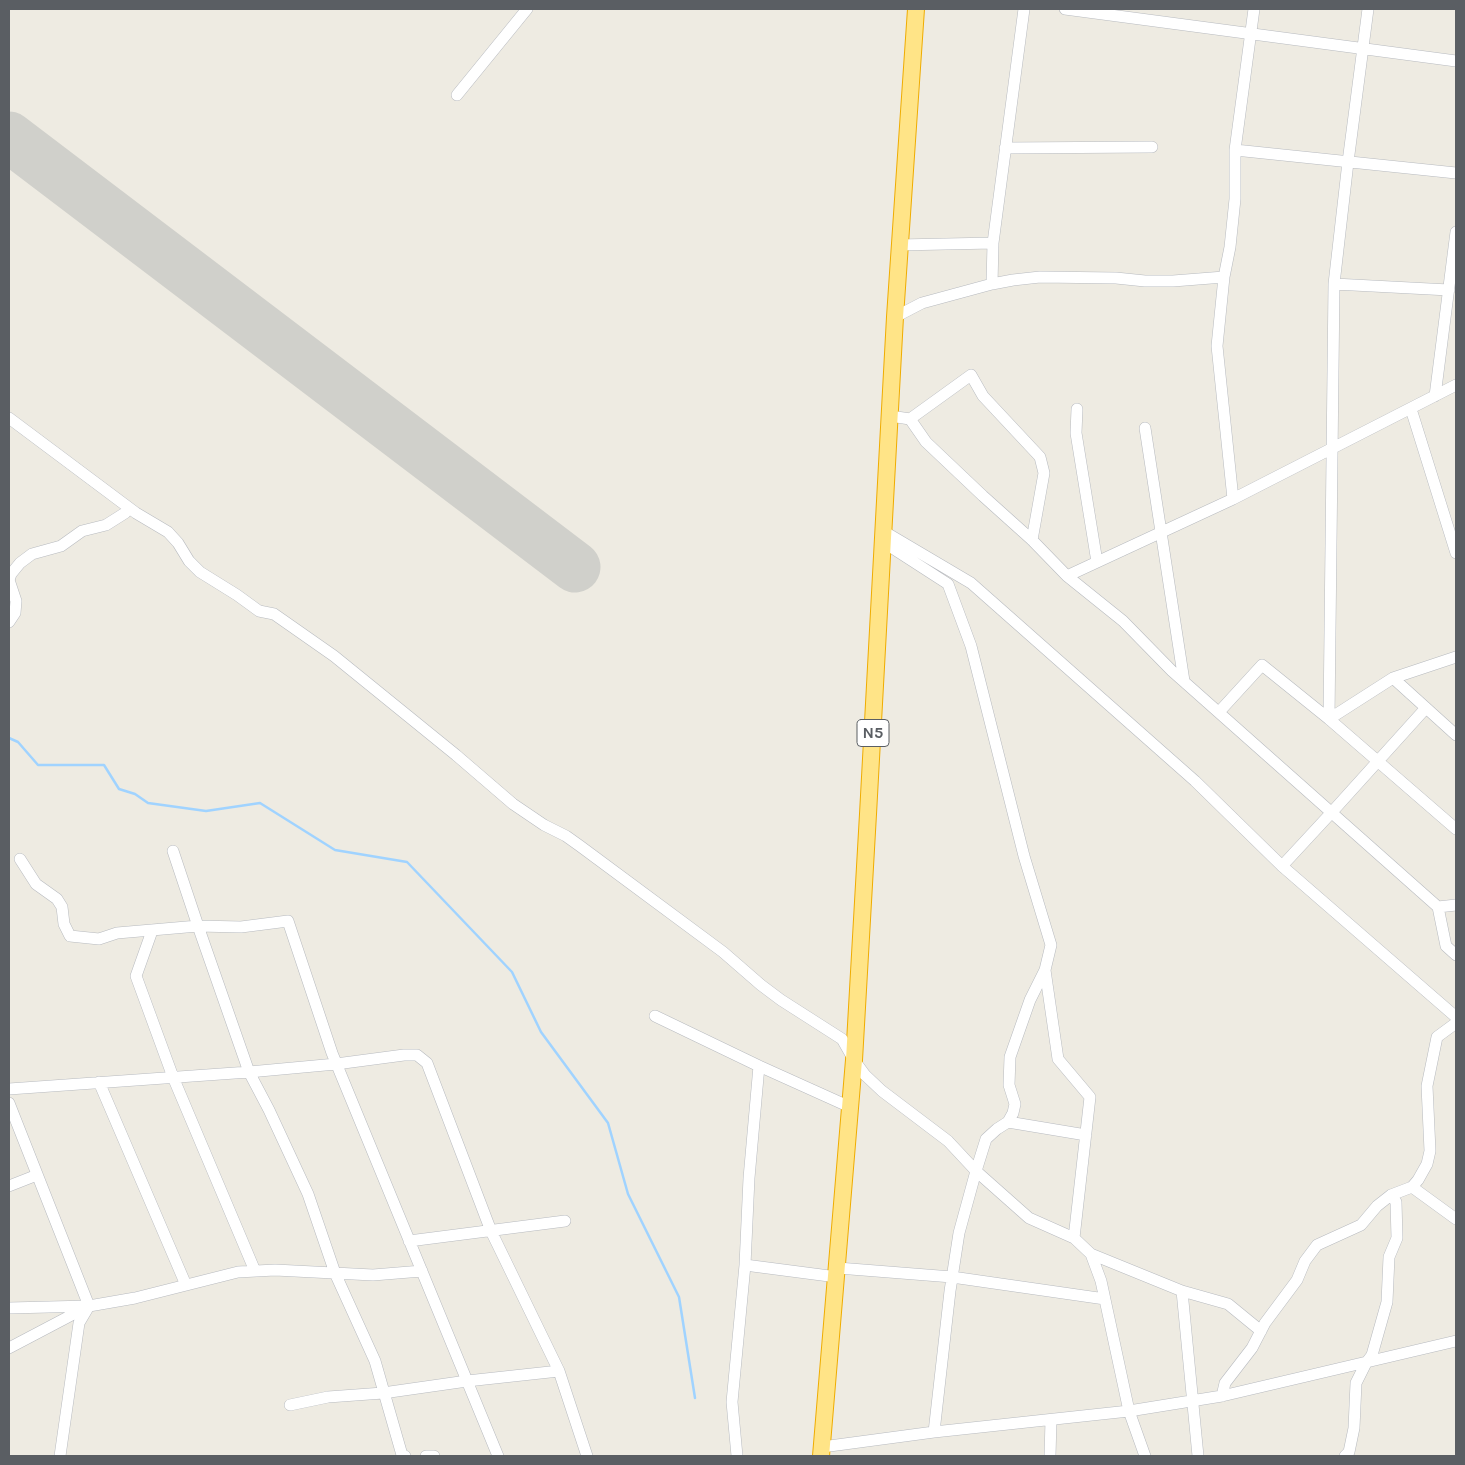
<!DOCTYPE html>
<style>
body{margin:0}
#map{position:relative;width:1465px;height:1465px;overflow:hidden;background:#eeebe2;font-family:Karla,sans-serif}
canvas{display:block}
.frame{position:absolute;inset:0;border:10px solid #5a5e63;pointer-events:none}
</style>
<div id="map">
<canvas width="1465" height="1465"></canvas>
<div class="frame"></div>
</div>
<script>
const ctx = document.querySelector('canvas').getContext('2d');
ctx.lineJoin = 'round';
function strokePath(path, color, width, dash) { ctx.strokeStyle = color; ctx.lineWidth = width; ctx.lineCap = dash ? 'butt' : 'round'; ctx.setLineDash(dash || []); ctx.stroke(path); }
function label(font, color, halo, rows, align = 'center') {
  ctx.font = font + ' Karla,sans-serif'; ctx.lineWidth = 5; ctx.setLineDash([]); ctx.textBaseline = 'middle'; ctx.strokeStyle = halo; ctx.fillStyle = color; for (const [text, x, y, turn = 0] of rows) {
    ctx.save(); ctx.translate(x, y); ctx.rotate((+turn || 0) * Math.PI / 180); ctx.textAlign = isNaN(turn) ? turn : align; if (halo) ctx.strokeText(text, 0, 0); ctx.fillText(text, 0, 0); ctx.restore();
  }
}
strokePath(new Path2D(`
 M9,738l9,4 20,23h66l15,24 16,5 13,9 58,8 54,-8 75,47 72,12 105,110 29,60 67,91 20,71 51,103 16,101`), '#a0d3ff', 2.5);
strokePath(new Path2D(`
 M9,137l566,430`), '#d0d0cb', 51);
const minor = new Path2D(`
 M1065,9l391,52
 M457,95l70,-86
 M1005,148l147,-1
 M1235,150l221,23
 M899,245l94,-2 31,-234
 M992,284l1,-41
 M1334,284l115,6
 M895,317l27,-14 70,-19 21,-4 27,-3 76,1 29,3h28l51,-4
 M1435,396l21,-164
 M1077,409l-1,24 21,129
 M1411,409l45,144
 M890,416l20,3 16,23 57,54 49,44 35,36 56,45 49,50 266,236 8,39 10,9
 M9,418l127,95 32,19 10,11 11,18 11,11 37,23 22,16 15,3 60,42 122,99 57,49 31,21 22,11 14,10 143,106 38,33 20,15 61,39 12,21 11,15 17,16 66,50 28,30 53,47 45,20 17,16 10,27 28,130 16,45
 M910,419l61,-44 12,21 57,61 4,16 -12,67
 M1145,428l39,253
 M1233,499l-16,-153 7,-69 6,-30 5,-48v-49l19,-141
 M883,531l88,52 224,198 87,85 174,151
 M883,542l65,42 23,62 53,210 27,89 -6,25 -15,30 -20,57 -1,28 6,19 -2,9 -5,9 -11,7 -11,10 -10,32 -17,62 -9,58 -16,141
 M1067,576l166,-77 223,-114
 M9,622l6,-9 1,-12 -7,-21 2,-6 9,-11 12,-9 29,-8 21,-15 24,-6 19,-12 4,-5
 M1393,678l63,57
 M1219,712l43,-47 67,54 127,110
 M1329,719l5,-435 14,-122 20,-153
 M1329,719l64,-41 63,-21
 M173,851l25,75 51,146 20,38 39,84 27,79 40,88 27,94 3,1
 M20,859l16,25 21,15 5,8 2,17 6,12 29,3 18,-6 81,-7 43,1 47,-6 44,132 166,403
 M1282,866l50,-54 93,-103
 M1438,907l18,-2
 M152,931l-16,45 37,101 82,194
 M1045,970l13,89 32,38 -16,141
 M655,1016l104,50 91,41
 M99,1082l87,203
 M9,1089l240,-17 87,-8 68,-9h13l10,8 64,168 68,140 28,85
 M9,1103l80,203
 M1008,1122l78,13
 M9,1186l28,-11
 M1412,1187l6,-7 9,-16 3,-13 -3,-65 10,-49 19,-14
 M409,1241l156,-20
 M1091,1254l91,37 46,13 33,27
 M745,1265l92,12
 M838,1268l114,9 153,22
 M1182,1291l16,165
 M9,1308l80,-2 46,-8 103,-26 37,-2 98,5 49,-4
 M9,1348l76,-40
 M1222,1396l3,-13 27,-35 13,-25 32,-43 8,-19 12,-16 44,-20 16,-19 14,-11 21,-8 44,32
 M290,1405l38,-8 55,-4 84,-12 92,-10
 M822,1447l112,-15 195,-21 93,-15 234,-55
 M60,1456l19,-133 10,-17
 M426,1456h8
 M737,1456l-5,-54 13,-137 4,-87 10,-112
 M1050,1456l1,-36
 M1345,1456l4,-4 5,-24 2,-45 10,-20 6,-8 15,-53 2,-45 8,-19 -1,-36 -5,-7`);
const highway = new Path2D(`
 M821,1456l33,-396 14,-246 27,-497 21,-308`);
strokePath(minor, '#b7babf', 12);
strokePath(highway, '#efac00', 18);
strokePath(minor, '#fff', 11);
strokePath(highway, '#ffe487', 16);
for (const [x, y, w] of [
 [873,733,32]
]) { const box = new Path2D(); box.roundRect(x - w / 2, y - 13.5, w, 27, 4); ctx.fillStyle = '#fff'; ctx.fill(box); strokePath(box, '#5a5e63', 1); }
label('bold 16px', '#5a5e63', null, [
 ["N5",873,733]
]);
</script>
